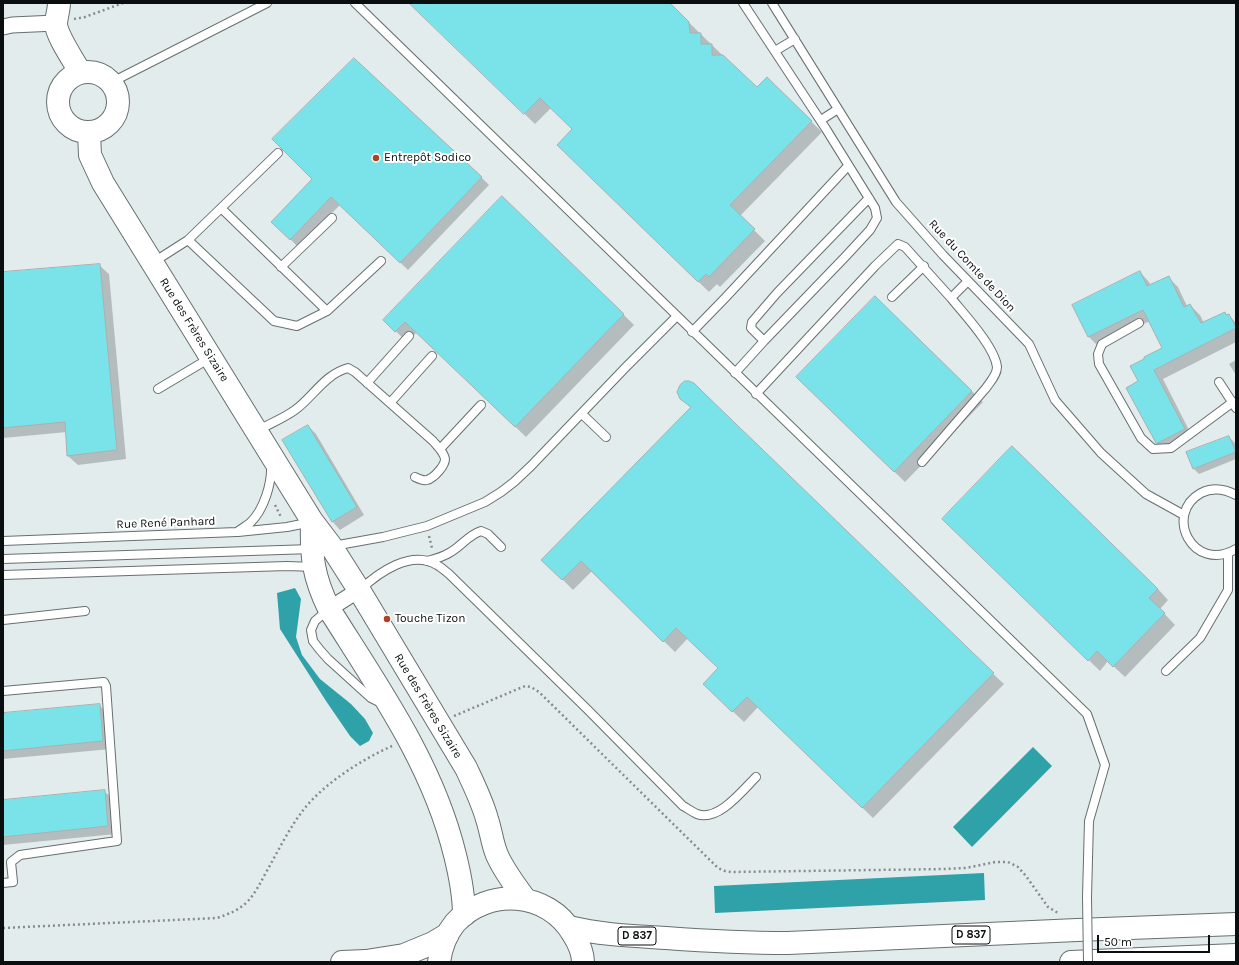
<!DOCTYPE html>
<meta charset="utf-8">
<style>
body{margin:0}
#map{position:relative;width:1239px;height:965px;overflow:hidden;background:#e3eced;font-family:Karla,sans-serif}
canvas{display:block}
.frame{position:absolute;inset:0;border:4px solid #0b0e0e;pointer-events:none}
.scale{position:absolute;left:1097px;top:935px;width:113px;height:18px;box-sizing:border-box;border:2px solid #0b0e0e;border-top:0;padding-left:5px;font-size:12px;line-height:14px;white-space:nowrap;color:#0b0e0e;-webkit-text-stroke:3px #fff;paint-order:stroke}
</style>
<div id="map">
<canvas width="1239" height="965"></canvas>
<div class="frame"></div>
<div class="scale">50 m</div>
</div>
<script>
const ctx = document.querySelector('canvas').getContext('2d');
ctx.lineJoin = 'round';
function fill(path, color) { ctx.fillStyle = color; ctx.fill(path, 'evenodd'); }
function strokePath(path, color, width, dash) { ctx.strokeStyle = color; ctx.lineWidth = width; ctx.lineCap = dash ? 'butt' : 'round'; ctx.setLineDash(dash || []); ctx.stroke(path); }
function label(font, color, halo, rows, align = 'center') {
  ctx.font = font + ' Karla,sans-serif'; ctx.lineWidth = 4; ctx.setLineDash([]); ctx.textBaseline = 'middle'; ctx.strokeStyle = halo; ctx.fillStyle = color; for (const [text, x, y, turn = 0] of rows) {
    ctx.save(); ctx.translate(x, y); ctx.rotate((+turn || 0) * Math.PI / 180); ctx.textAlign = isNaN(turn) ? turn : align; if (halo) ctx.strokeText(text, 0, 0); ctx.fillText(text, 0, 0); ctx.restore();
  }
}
fill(new Path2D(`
 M295,588l6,11 -5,38 6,18 18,24 31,25 14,15 8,14 -4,8 -9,5 -10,-10 -24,-35 -46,-72 -3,-36z
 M1033,747l19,19 -80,81 -19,-20z
 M984,873l1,27 -270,13 -1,-27z`), '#2fa1a8');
fill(new Path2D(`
 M410,3h259l88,86 10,-10 55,53 -82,84 25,25 -45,46 -3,-3 -8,8 -151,-147 15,-16 -22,-21 -16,16z
 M481,177l8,8 -81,85 -68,-65 -42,42 -25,-25 41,-43z
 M99,265l10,9 17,185 -48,6 -10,-9 -1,-24 -64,6v-165z
 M1140,272l9,10 2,3 17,-8 10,10 9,19 3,-1 10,10 4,8 20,-10 3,3 2,-1 7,8v19l-73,37 30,59 -27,14 -9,-9 -18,-61 24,-34 -13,-27 -52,25 -10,-10z
 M875,297l108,105 -78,80 -97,-94z
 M623,314l11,11 -108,112 -109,-105 -10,10 -23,-22z
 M1236,360v15l-7,-11z
 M682,384l322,300 -131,134 -115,-111 -14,15 -40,-38 15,-15 -31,-31 -13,14 -83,-81 -19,19 -30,-30 148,-152 -10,-10 -3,-6v-4z
 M308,426l8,8 48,81 -24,15 -8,-9z
 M1229,437l5,5 2,4v13l-37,15 -5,-5 -6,-16z
 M954,529l204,60 10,11 -8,9 15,16 -50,52 -17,-16 -8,10z
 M99,705l8,8 4,36 -108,10v-45z
 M104,791l9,8 3,35 -113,11v-44z`), '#0003');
const building = new Path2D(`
 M409,3h261l19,19 1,11h11v11h11v11h11l34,32 10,-10 45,44 -82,84 25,24 -46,48 -3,-3 -8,8 -141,-137 15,-16 -32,-31 -16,16z
 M354,58l128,119 -82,86 -69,-66 -41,43 -19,-18 41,-43 -40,-40z
 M502,196l122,118 -109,113 -110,-105 -10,10 -12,-12z
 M100,264l17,186 -50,6 -2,-34 -62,6v-156z
 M1140,271l7,15 22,-10 15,31 6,-3 11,19 24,-11 1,3 3,-1 7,14 -82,42 31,59 -27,14h-2l-30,-55 12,-7 -8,-15 14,-7v-2l18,-9 -19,-38 -55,27 -16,-32z
 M875,296l97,95 -78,81 -98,-95z
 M685,381h4l5,2 10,10 290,280 -132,135 -115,-111 -15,15 -29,-28 15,-16 -42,-40 -13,14 -82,-81 -19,19 -21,-20 150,-153 -11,-8 -3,-7 3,-7z
 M308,425l49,82 -25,15 -50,-82z
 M1229,436l7,16 -43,17 -7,-17z
 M1012,446l146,143 -9,9 16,15 -52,54 -16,-16 -9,10 -146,-142z
 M100,704l3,37 -100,10v-38z
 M105,790l3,36 -105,11v-37z`);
fill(building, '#7ae3ea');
strokePath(building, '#a7b0b0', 1);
const lane = new Path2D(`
 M355,3l732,711 18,51 -16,56 -2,76
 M743,3l83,126 49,79 2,10 -7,12 -25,27 -81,84 -13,-13 1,-6 25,-29 92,-95
 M772,3l124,199 47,53 86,89 26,56 46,53 45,41 38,21
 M775,51l20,-12
 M112,82l155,-79
 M821,120l17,-11
 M221,208l106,103
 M188,240l86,81 23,5 30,-15 54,-50
 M152,263l36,-23 90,-87
 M281,267l51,-49
 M892,297l32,-31
 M1139,323l-37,21 -4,10 1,10 42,74 12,11 18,-1 62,-46
 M692,332l34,-35 122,-131
 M735,373l29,-32
 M1219,382l17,26
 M367,383l42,-47
 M158,389l52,-31
 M756,394l119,-128 23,-22 7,3 46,51
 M390,403l42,-47
 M582,414l24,23
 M257,431c12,-7 27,-13 38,-21 18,-13 30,-36 53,-42l7,4 78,69c4,5 11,11 12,18 0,7 -11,19 -18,21 -4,1 -8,-1 -12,-3
 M440,449l41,-44
 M922,462l64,-74c4,-6 11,-13 11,-21 -2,-20 -33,-53 -46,-69l17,-17
 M1236,495c-11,-6 -23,-8 -35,-2 -38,21 -8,81 35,56
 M238,532l49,-5 25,-5
 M3,541l234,-9c4,-3 9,-6 13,-9 14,-13 22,-40 21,-58
 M333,546l50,-9 44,-11 58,-24 16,-10 13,-10 17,-16 94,-98 52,-52
 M3,559l309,-10
 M427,561c8,-2 16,-4 22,-8 12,-6 19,-18 32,-22l7,3 13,13
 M3,575l284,-9 27,1
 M360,590c18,-17 51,-41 77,-25 4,2 8,6 12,9l138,135 96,97c4,2 9,6 14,8 21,8 45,-23 59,-37
 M329,609l-14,12 -4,9 2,11 7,9 8,9 43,39 12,6
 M3,620l82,-9
 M1166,671l34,-33 28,-48v-36
 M3,691l101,-9 2,4 11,155 -97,14 -9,7 2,20 -10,1`);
const street = new Path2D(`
 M3,27l9,-2 44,-2
 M329,609l30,-19`);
const secondary = new Path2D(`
 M59,3c0,7 -3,15 -3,22 2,13 17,34 24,47
 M58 102a30 30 0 1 1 60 0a30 30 0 1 1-60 0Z
 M89,133l1,22 13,28 209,338 19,25 28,44 107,178c8,17 16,33 21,51 4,12 5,24 10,36 7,16 18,30 28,44
 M312,521c-1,36 1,55 17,88 49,78 104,155 126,246 5,20 9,39 9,60`);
const primary = new Path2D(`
 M569,927c32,8 65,9 97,11 41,3 81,5 122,5l289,-13 159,-6
 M342,962l24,-1 38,-6 29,-12 15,-9
 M439,962c2,-14 7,-28 16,-39 33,-36 93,-32 118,11 5,8 10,18 10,28
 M1071,962l165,-7`);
strokePath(lane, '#676f6f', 10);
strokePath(street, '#676f6f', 17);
strokePath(secondary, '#676f6f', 24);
strokePath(primary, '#676f6f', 24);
strokePath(new Path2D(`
 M74,19l11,-2 38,-14
 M275,505l6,12
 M429,536l3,12
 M454,716l71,-30 6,1 8,5 179,176 7,3 6,1 215,-3 20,-1 29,-6h13l10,5 8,9 22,31 10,6
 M3,928l214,-10c11,-4 21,-7 30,-16 9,-9 14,-21 21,-33 11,-20 22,-42 36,-60 21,-26 57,-49 88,-63`), '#868c8d', 2.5, [2, 3]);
strokePath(lane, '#fff', 8);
strokePath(street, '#fff', 15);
strokePath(secondary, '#fff', 22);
strokePath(primary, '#fff', 22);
const laneBridge = new Path2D(`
 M1087,897l1,65`);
strokePath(laneBridge, '#676f6f', 10, []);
strokePath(laneBridge, '#fff', 8);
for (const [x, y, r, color] of [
 [376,158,4,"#ab4325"],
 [387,619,4,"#ab4325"]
]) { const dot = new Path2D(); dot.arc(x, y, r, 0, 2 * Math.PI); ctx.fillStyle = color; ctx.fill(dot); strokePath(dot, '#fff', 1.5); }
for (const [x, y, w] of [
 [971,935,38],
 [637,936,38]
]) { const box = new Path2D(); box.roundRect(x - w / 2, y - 9, w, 18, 3); ctx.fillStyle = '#fff'; ctx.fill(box); strokePath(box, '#0b0e0e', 1); }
label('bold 11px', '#0b0e0e', null, [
 ["D 837",971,935],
 ["D 837",637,936]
]);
label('12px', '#0b0e0e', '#fff', [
 ["Entrepôt Sodico",384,158],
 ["Touche Tizon",395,619]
], 'left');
label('12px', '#0b0e0e', '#fff', [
 ["Rue du Comte de Dion",972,266,47],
 ["Rue des Frères Sizaire",194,330,58],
 ["Rue René Panhard",166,523,-2],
 ["Rue des Frères Sizaire",428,706,59]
]);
</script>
